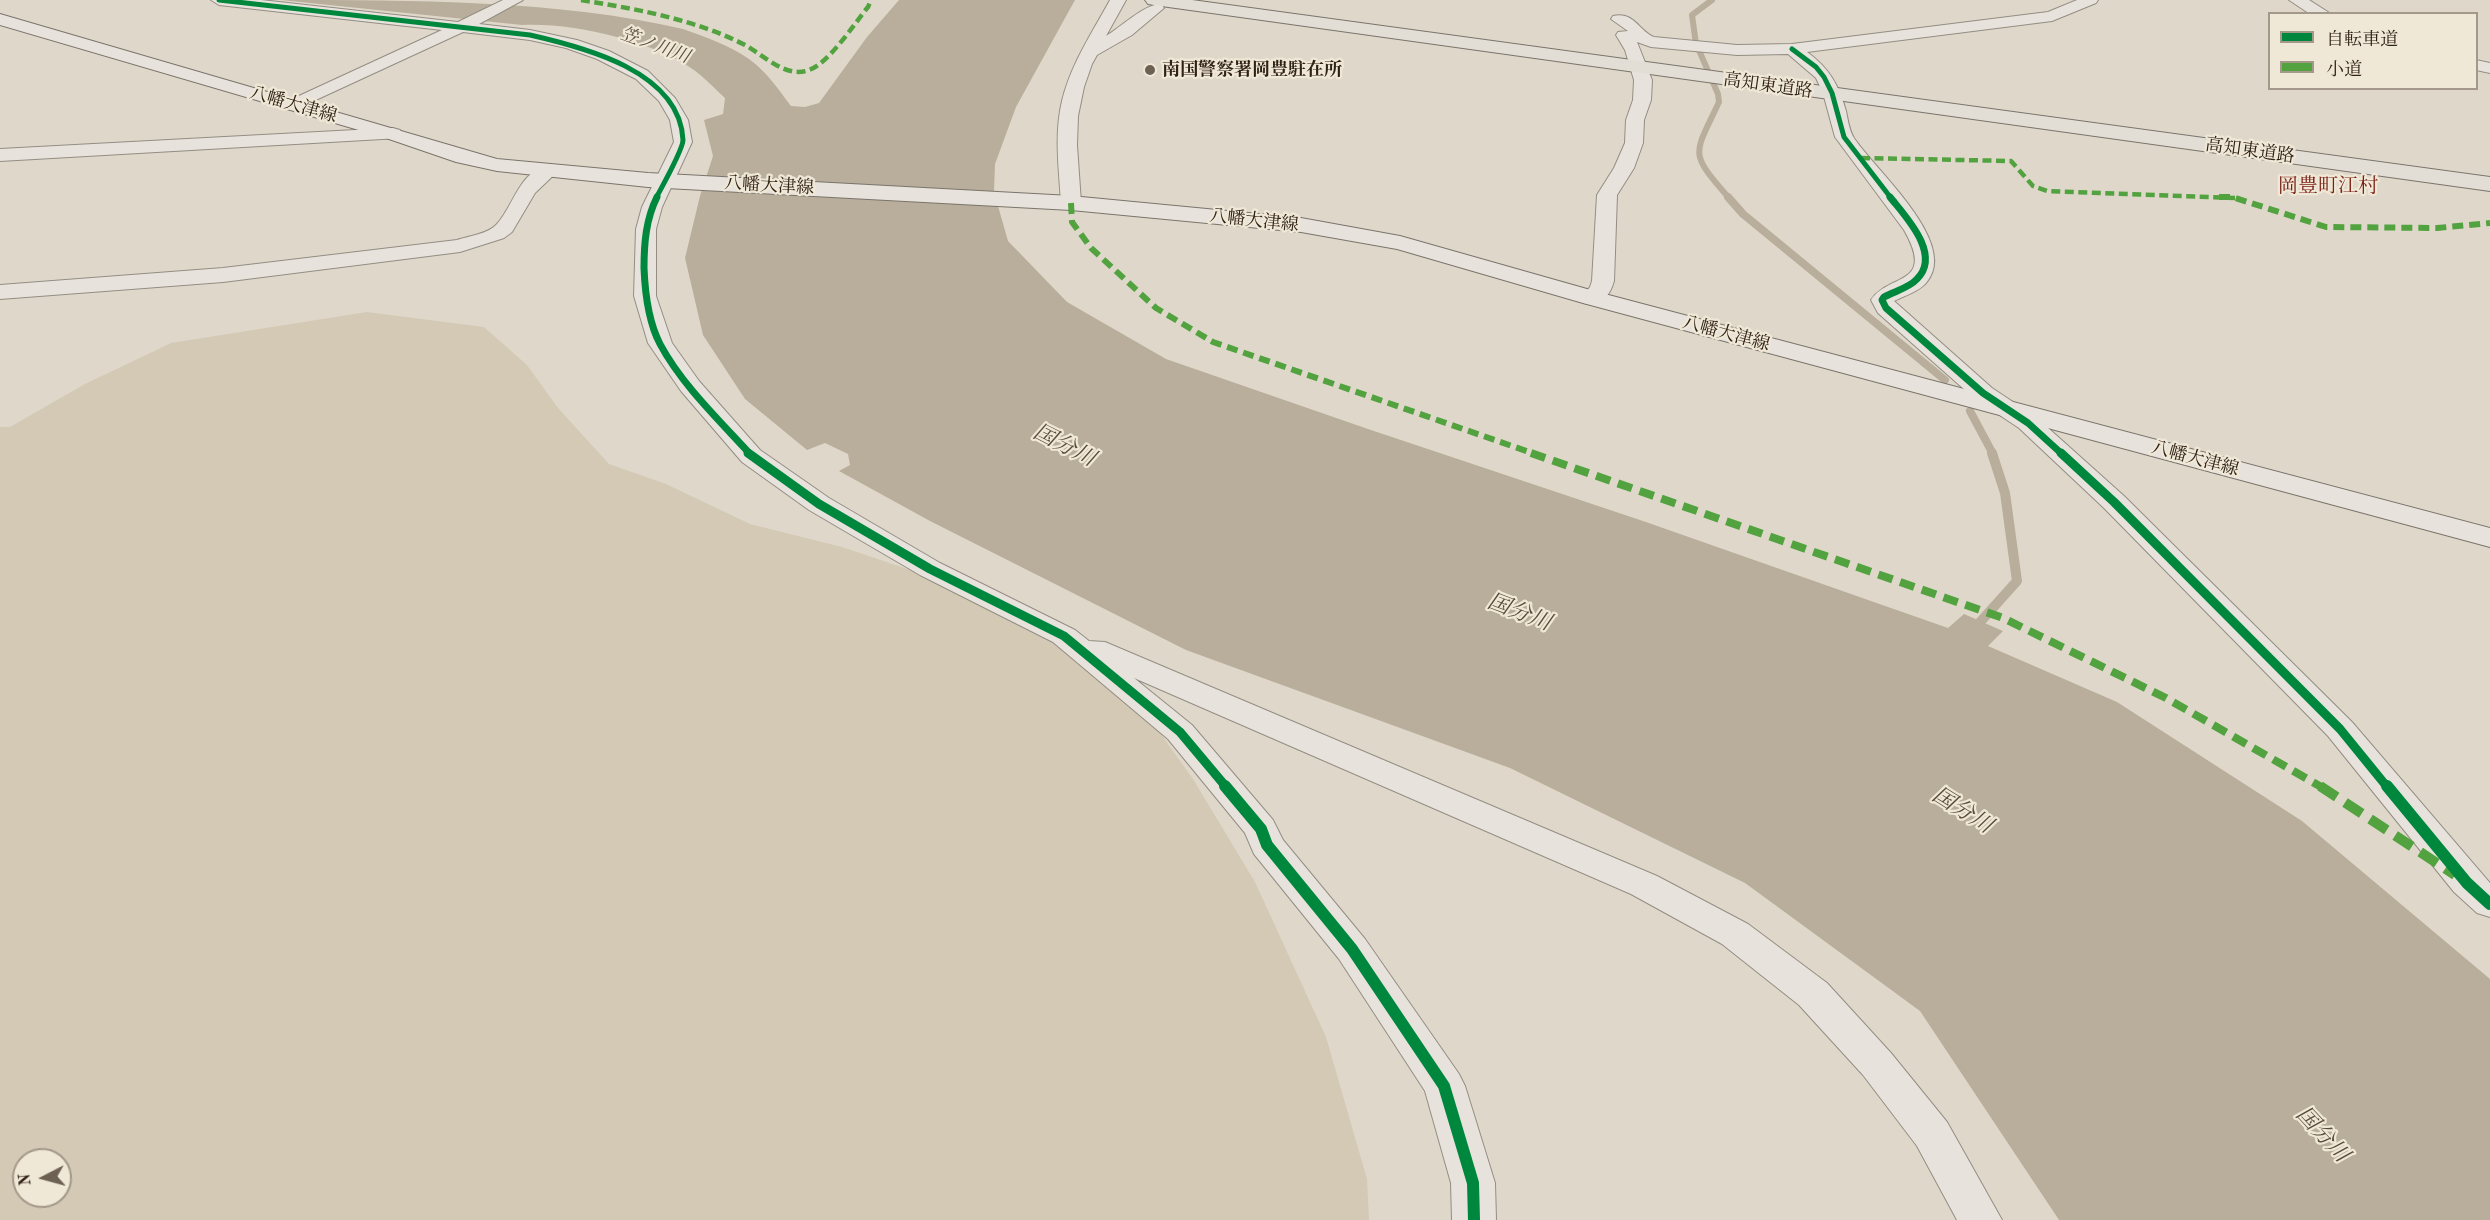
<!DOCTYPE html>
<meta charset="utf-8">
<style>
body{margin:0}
#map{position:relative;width:2490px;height:1220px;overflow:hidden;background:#dfd8ca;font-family:"Old Standard TT","Noto Serif JP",serif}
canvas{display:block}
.legend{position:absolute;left:2268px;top:12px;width:210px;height:78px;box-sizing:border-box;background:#f0e8d7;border:2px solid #a39889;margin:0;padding:8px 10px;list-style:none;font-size:18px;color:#2f2115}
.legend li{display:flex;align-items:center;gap:12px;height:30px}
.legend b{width:30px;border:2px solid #a39889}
.north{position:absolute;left:12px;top:1148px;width:60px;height:60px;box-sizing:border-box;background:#f0e8d7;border:2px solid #a39889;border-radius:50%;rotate:264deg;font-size:16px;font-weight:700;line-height:24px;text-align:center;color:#2f2115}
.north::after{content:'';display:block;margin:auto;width:21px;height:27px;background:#6d6154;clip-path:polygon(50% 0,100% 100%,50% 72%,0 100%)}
</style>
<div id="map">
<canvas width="2490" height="1220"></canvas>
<ul class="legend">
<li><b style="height:8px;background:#00873e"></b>自転車道</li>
<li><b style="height:8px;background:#52a240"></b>小道</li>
</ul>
<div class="north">N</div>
</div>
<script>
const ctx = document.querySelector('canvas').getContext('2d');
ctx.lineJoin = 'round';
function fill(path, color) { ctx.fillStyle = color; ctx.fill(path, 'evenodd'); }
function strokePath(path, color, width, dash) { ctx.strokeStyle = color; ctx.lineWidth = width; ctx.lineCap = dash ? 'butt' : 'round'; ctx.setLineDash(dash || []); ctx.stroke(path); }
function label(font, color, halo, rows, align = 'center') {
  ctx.font = font + ' "Old Standard TT","Noto Serif JP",serif'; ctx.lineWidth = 4.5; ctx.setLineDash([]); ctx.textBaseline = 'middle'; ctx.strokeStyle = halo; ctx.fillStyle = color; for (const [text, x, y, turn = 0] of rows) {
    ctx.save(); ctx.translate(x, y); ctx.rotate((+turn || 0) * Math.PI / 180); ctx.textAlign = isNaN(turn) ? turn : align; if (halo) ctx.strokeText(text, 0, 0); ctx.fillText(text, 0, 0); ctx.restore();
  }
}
fill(new Path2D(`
 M367,312l117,15 43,38 31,43 51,56 57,20 84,40 92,23 98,33 155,84 43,38 55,77 62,103 71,155 41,142 2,41h-1369v-793h10l75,-43 86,-41zM24,1160h36v36h-36z`), '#d3c9b5');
fill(new Path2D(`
 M281,0c129,0 279,0 402,29 22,8 46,16 66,30 18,13 29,30 42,47l14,1 14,-4 48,-66 32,-37h176l-59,107 -21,57 -1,28 14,49 59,61 99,57 202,70 275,92 305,107 16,-14 39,17 -15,15 129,56 185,119 188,158v241h-431l-139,-209 -175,-128 -235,-115 -324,-118 -256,-129 -91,-50 11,-6 -2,-11 -23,-11 -18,7 -62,-51 -42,-64 -18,-77 15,-62 13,-40 -9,-36 19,-6 2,-16c-10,-9 -20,-20 -31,-28 -41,-29 -122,-48 -172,-45z`), '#b9ae9b');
strokePath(new Path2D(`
 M1696,44l-4,-29 20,-15
 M1698,48l20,46 1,8c-25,54 -31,49 10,96`), '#b9ae9b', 6);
strokePath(new Path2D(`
 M1728,197l15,17 202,166
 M1970,411l23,43`), '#b9ae9b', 8);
strokePath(new Path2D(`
 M1973,630l44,-49 -12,-88 -13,-40`), '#b9ae9b', 10);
const street = new Path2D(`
 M211,0h50l197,22 45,-22h20l-44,24 51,6 47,10 32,11 39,20 27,27 13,22 4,22 -30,65 -6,22v67l16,47 27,38 61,69 69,48 111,65 135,67 14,11 16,1 552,234 91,48 79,59 64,70 56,69 55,98h-45l-40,-74 -54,-71 -64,-70 -77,-61 -91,-50 -497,-216 58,47 81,95 10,20 82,99 94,135 6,12 30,97 1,37h-44l-1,-37 -26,-92 -86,-132 -85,-105 -9,-21 -77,-94 -115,-97 -133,-67 -111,-65 -67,-48 -61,-71 -33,-48 -14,-47 2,-67 6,-22 32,-65 -4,-22 -11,-19 -23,-22 -39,-20 -31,-11 -36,-8 -67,-8 -169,78 -6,-1 -3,-4 3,-4 154,-71 -223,-25z
 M1110,0h16l-20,36c14,-8 42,-35 56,-31l2,3 -32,27 -35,20 -5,9 -8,23 -6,29 -1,29 4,58 -3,4h-14l-3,-4c-2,-34 -7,-69 1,-102 9,-37 30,-68 48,-101z
 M2077,0h21l-2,3 -44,18 -245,31c22,16 32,33 39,59 2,9 3,19 8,27 21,32 107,106 72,145 -8,9 -22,13 -32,18l98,87 45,30 87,78 228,226 138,161v34l-13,-4 -23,-21 -126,-156 -224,-228 -85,-80 -45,-30 -96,-85 -7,-13c18,-27 65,-14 33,-70l-69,-93 -12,-44 -7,-15 -28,-24 -51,1 -86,-8 -14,-5 15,38 -1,20 -7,20 -1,23 -9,25 -17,27 -3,86c-4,15 -14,26 -30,22l-3,-5 9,-11 2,-6 5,-86 17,-27 11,-25 1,-23 7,-20 1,-20 -9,-30 -9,-15 2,-3 10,-1 -17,-12 2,-3c21,-5 26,15 41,21l83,8 55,-1 256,-32z
 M2289,0h20l22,14h-21z
 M2476,60l14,3v10l-14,-3z
 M393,128l7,2 2,4 -2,4 -400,23v-12z
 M548,165l7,2 3,4 -23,22 -23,39 -8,6 -44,14 -237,30 -223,17v-14l223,-17 234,-28c12,-4 31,-6 40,-16 17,-19 22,-52 51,-59z`);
const secondary = new Path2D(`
 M0,14l497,145 151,14 423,23 230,22 99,18 201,57 889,235v19l-907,-244 -186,-54 -96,-17 -230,-22 -423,-23 -151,-16 -41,-9 -70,-24 -386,-113z`);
const highway = new Path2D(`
 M1145,0h47l1298,177v14l-1336,-186 -6,-1z`);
strokePath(street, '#938d83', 2);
strokePath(secondary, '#7a746b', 2);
strokePath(highway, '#7a746b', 2);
fill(street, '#e7e3dc');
fill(secondary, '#e7e3dc');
fill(highway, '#e2ded6');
strokePath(new Path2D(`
 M581,0c55,9 112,19 162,44 20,10 42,35 66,26 20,-7 45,-46 59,-63l3,-7
 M1861,158l150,3 22,25 14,5 188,7`), '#52a240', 4.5, [9, 4.5]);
strokePath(new Path2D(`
 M2219,197h13l94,30 111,1 53,-5
 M1071,203l1,19 19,26 65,60 57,34 322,112`), '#52a240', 6, [11, 6]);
strokePath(new Path2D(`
 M1531,453l472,165 163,80 157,90`), '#52a240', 8, [15, 8]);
strokePath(new Path2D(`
 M2320,786l135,89`), '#52a240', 10, [20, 10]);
strokePath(new Path2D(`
 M219,0l311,35c53,12 150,36 153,105 0,9 -21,47 -27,58
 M1792,49l24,18 8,10 8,16 12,44 47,61`), '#00873e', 5);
strokePath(new Path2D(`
 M657,197c-11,22 -13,46 -13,71 1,25 4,53 16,76 22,41 59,76 90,110
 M1890,197c15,19 52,57 27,82 -8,9 -22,12 -33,18l-2,3 4,8 97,85 45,30 34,31`), '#00873e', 7);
strokePath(new Path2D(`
 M748,453l71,51 111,65 134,67 116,96 47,56
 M2061,453l53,49 226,227 48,59`), '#00873e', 9);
strokePath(new Path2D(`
 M1225,786l36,43 6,16 85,104 92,137 29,97 1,37
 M2387,786l80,97 23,21`), '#00873e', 12);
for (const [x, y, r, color] of [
 [1150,70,6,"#6d6154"]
]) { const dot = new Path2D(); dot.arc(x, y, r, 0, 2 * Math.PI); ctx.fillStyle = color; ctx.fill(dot); strokePath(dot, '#f0e8d7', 2); }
label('italic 18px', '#5a4c3d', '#f0e8d7', [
 ["笠ノ川川",655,46,20]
]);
label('bold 18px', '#2f2115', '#f0e8d7', [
 ["南国警察署岡豊駐在所",1162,70]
], 'left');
label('18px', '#2f2115', '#f0e8d7', [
 ["高知東道路",1768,86,8],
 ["八幡大津線",293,105,16],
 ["高知東道路",2250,151,8],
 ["八幡大津線",769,186,3],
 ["八幡大津線",1254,221,6],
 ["八幡大津線",1726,334,15],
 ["八幡大津線",2195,459,15]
]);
label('20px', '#7a1f14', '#f0e8d7', [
 ["岡豊町江村",2328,187]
]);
label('italic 22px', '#5a4c3d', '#f0e8d7', [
 ["国分川",1064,446,27],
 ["国分川",1519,613,21],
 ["国分川",1962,811,32],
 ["国分川",2322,1135,47]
]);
</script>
